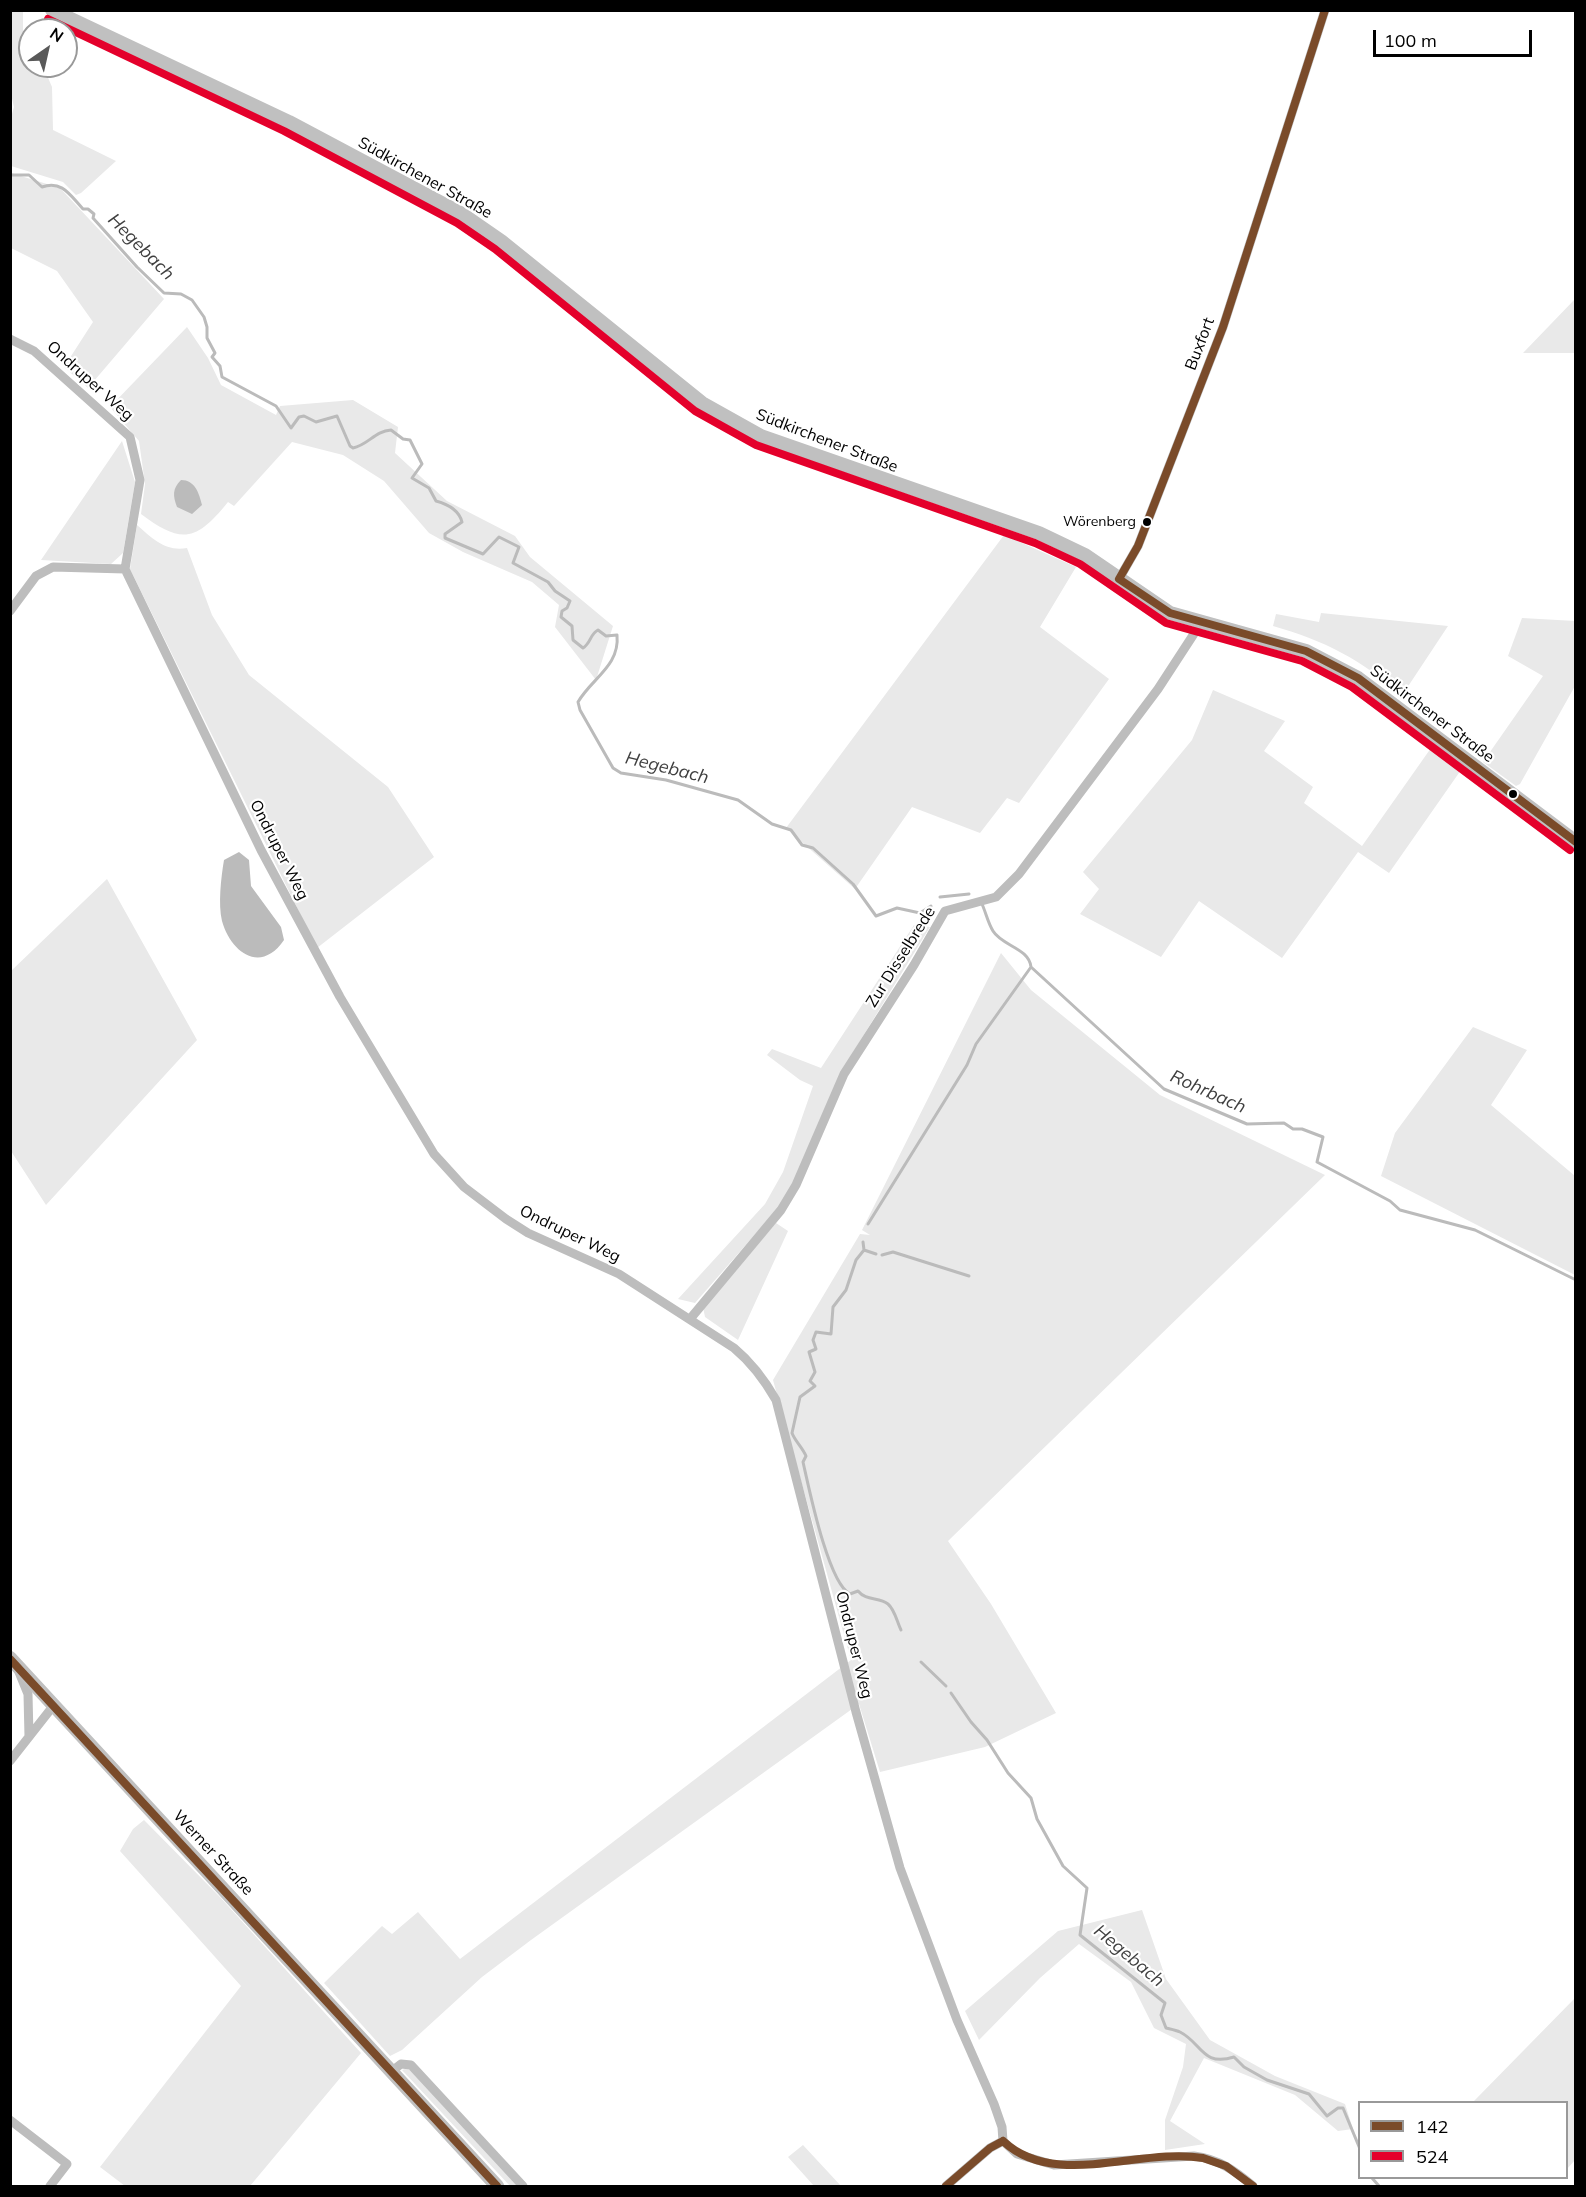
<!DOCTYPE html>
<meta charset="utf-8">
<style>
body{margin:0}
#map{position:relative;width:1586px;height:2197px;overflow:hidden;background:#fff;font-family:Mulish,sans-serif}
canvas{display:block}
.frame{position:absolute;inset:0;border:12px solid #000;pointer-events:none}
.legend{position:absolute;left:1358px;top:2101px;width:210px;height:78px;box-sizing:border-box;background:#fff;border:2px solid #999;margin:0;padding:8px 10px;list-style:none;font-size:18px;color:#000}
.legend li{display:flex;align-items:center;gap:12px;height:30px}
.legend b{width:30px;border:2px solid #999}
.north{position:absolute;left:18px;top:18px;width:60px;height:60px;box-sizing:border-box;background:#fff;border:2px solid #999;border-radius:50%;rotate:34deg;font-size:16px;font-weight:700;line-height:24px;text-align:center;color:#000}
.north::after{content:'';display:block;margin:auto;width:21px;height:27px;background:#595959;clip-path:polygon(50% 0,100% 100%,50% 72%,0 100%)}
.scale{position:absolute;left:1373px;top:30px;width:159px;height:27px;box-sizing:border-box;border:3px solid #000;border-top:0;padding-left:8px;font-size:18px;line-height:21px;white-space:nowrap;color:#000;-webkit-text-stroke:4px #fff;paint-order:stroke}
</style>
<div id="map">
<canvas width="1586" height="2197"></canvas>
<div class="frame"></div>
<ul class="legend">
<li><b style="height:8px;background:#7a4b2a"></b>142</li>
<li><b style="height:8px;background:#e4002b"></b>524</li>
</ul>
<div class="north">N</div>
<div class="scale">100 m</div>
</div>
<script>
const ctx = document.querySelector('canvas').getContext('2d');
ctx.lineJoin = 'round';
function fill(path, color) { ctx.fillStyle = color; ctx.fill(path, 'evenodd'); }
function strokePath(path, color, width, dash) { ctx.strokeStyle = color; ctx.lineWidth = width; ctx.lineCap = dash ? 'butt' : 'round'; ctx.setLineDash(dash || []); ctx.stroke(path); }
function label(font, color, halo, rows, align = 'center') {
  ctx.font = font + ' Mulish,sans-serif'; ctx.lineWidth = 4.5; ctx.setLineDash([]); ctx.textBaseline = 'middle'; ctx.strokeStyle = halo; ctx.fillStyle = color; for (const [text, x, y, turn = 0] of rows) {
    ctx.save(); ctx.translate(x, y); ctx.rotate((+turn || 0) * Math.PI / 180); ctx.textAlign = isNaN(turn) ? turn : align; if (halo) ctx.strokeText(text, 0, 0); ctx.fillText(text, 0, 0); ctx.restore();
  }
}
fill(new Path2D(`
 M12,11h11v19l7,11v25h13l9,21 1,43 63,31 -35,32 -5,2 -13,-13 -52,-16 -1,-45 4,-14 -4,-17z
 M11,173l49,15 104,111 -76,89 -24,-21 29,-45 -36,-51 -46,-23z
 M1575,299v54h-52z
 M187,327l21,31 13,27 55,30 4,-9 73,-6 45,27 -3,26 52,48 68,35 15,21 83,69 -17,54 -41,-53 4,-22 -27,-23 -69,-30 -34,-19 -45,-52 -41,-26 -51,-13 -58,64 -6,-4c-32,40 -47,42 -87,12l4,-30 -6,-43 -29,-34z
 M122,441l13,41 -12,71 -12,11 -70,-4z
 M137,525c16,14 29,27 50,23l25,67 37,60 139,112 46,70 -117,91 -187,-379z
 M1004,535l72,32 -36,60 69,52 -90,124 -12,-5 -27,35 -68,-26 -57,82 -69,-61z
 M1321,613l127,13 -47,71c-36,-37 -79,-57 -128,-71l3,-12 43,8z
 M1522,618l53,3v65l-55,98 -4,2 -33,-24 60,-86 -35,-20z
 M1213,690l72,31 -21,30 49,36 -9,16 58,43 69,-98 30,22 -72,103 -31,-21 -76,106 -83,-57 -38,56 -81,-43 19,-25 -16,-17 109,-132z
 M107,879l90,161 -151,165 -35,-54v-180z
 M914,925l16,2 -89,145 -47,109 -16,27 -83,95 -17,-4 87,-95 18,-32 30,-86 -13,-6 -33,-25 5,-6 49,19z
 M1001,953l30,37 129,105 165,80 -377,366 43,63 65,109 -71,34 -105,25 -21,-68 -328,236 -49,37 -80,73 -12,6 -66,-73 58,-57 10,8 26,-22 42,47 391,-299 -78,-280 87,-146 10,1 -8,-5z
 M1473,1027l54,23 -36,55 84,71v99l-194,-99 14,-43z
 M776,1223l12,8 -50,109 -33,-23 -2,-10z
 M144,1820l76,77 141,156 -111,133h-125l-25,-19 141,-181 -121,-135 13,-22z
 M1142,1910l24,69 44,61 65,36 70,28 8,25 -15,2 -43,-36 -91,-37 -34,63 35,23 -40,6v-30l18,-53 3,-23 -32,-16 -23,-46 -52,-38 -39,34 -61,62 -14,-29 93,-80z
 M1575,1998v162l-8,9 -1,-67 -92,-1z
 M407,2068l5,2 107,116h-9l-108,-116z
 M803,2145l38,41h-27l-26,-29z`), '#e9e9e9');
fill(new Path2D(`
 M181,480c14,0 18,13 21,25l-10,9 -15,-7c-4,-11 -5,-18 4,-27z
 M239,852l10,8 2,26 30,41 3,13c-23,34 -53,13 -62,-19 -4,-17 -1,-43 2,-61z`), '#bbb');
strokePath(new Path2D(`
 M10,175h19l13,12c20,-7 28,8 41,22h5l6,5 -1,4 44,49 27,26 17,1 11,6 12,17 3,10v11l8,15 -3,4 8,9 2,11 54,29 15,22 8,-11 5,-1 12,6 21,-6 13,30 3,2c15,-3 22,-17 38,-18l12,9 7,1 12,24 -10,14 17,10 7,13c11,3 23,9 26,21l-17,12v4l38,16 16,-17 20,10 -6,16 35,19 7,9 15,10 -3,7 -5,3 -1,6 11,9 1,14 10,8c8,-5 7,-14 15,-18l8,6 11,-1c3,31 -25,43 -39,67l2,8 33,58 8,5 45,7 72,20 34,24 19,6 11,15 11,3 40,36 23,32 21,-8 23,5 11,-7
 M940,897l29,-3
 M1031,967l133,122 83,35 37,-1 9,6h9l21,8 -6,25 73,39 10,9 75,20 101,50
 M868,1224l99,-159 9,-21 55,-77c-2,-19 -29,-21 -38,-36 -5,-8 -7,-18 -11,-27
 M863,1242l1,8 -8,10 -10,30 -13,17 -2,27 -15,-2 -3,8 3,9 -7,3 6,20 -5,9 5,5 -15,11 -8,36c3,8 10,14 14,23l-3,6c6,26 25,121 47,132l8,-3c8,10 21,6 30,13 7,6 9,18 13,26
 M864,1250l12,4
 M882,1255l11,-3 76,24
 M921,1662l25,24
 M951,1693l20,29 16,18 21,33 23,25 6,21 26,47 24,22 -7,47 85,68 -4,12 5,13c4,1 10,2 14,4 22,11 22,35 54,25l10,10 23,13 42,14 18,22 11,-8h5l17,41
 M1372,2178l7,8`), '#bbb', 3);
strokePath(new Path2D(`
 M10,339l24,12 96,86 10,43 -15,89 136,281 79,147 94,157 30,33 42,32 22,14 91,41 115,74c18,15 30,31 42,52l80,312 44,156 57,152 37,84 8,23 1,14 14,13 37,11 140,-9c25,3 41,15 59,30
 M1119,579l19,-33 85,-219 102,-317
 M10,611l26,-35 17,-9 72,2
 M690,1319l91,-109 15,-25 48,-111 70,-109 31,-54 51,-14 23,-23 139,-185 43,-66
 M19,1672l9,22 1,43
 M10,1761l44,-56
 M392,2071l9,-7 10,1 112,121
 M10,2120l57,44 -17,22
 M946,2186l44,-38 13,-7`), '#bdbdbd', 9);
strokePath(new Path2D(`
 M52,10l237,112 173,92 39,27 201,162 59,33 278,97 46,22 85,58 136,38 52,27 218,164
 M10,1658l487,528`), '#c0c0c0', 14);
strokePath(new Path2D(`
 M1119,579l19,-33 85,-219 102,-317
 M1119,579l51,34 136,38 52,27 218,164
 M10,1659l487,527
 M1003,2141c52,49 137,6 200,17l23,8 27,20
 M946,2186l44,-38 13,-7`), '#7a4b2a', 8);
strokePath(new Path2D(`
 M48,19l236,112 173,92 38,26 200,162 61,34 279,98 45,21 86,59 136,38 50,26 218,163`), '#e4002b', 8);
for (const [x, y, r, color] of [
 [1147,522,5,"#000"],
 [1513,794,5,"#000"]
]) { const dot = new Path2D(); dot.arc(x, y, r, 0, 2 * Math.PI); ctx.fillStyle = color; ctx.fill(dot); strokePath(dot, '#fff', 2); }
label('14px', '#000', '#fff', [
 ["Wörenberg",1136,522]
], 'right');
label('16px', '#000', '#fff', [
 ["Südkirchener Straße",425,178,29],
 ["Buxfort",1200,344,-69],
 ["Ondruper Weg",90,381,42],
 ["Südkirchener Straße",827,441,21],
 ["Südkirchener Straße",1432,714,37],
 ["Ondruper Weg",279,850,63],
 ["Zur Disselbrede",901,957,-58],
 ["Ondruper Weg",570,1234,26],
 ["Ondruper Weg",854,1645,76],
 ["Werner Straße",213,1853,47]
]);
label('italic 18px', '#3f3f3f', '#fff', [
 ["Hegebach",141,247,45],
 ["Hegebach",667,768,14],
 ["Rohrbach",1208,1092,24],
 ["Hegebach",1129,1956,40]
]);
</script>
